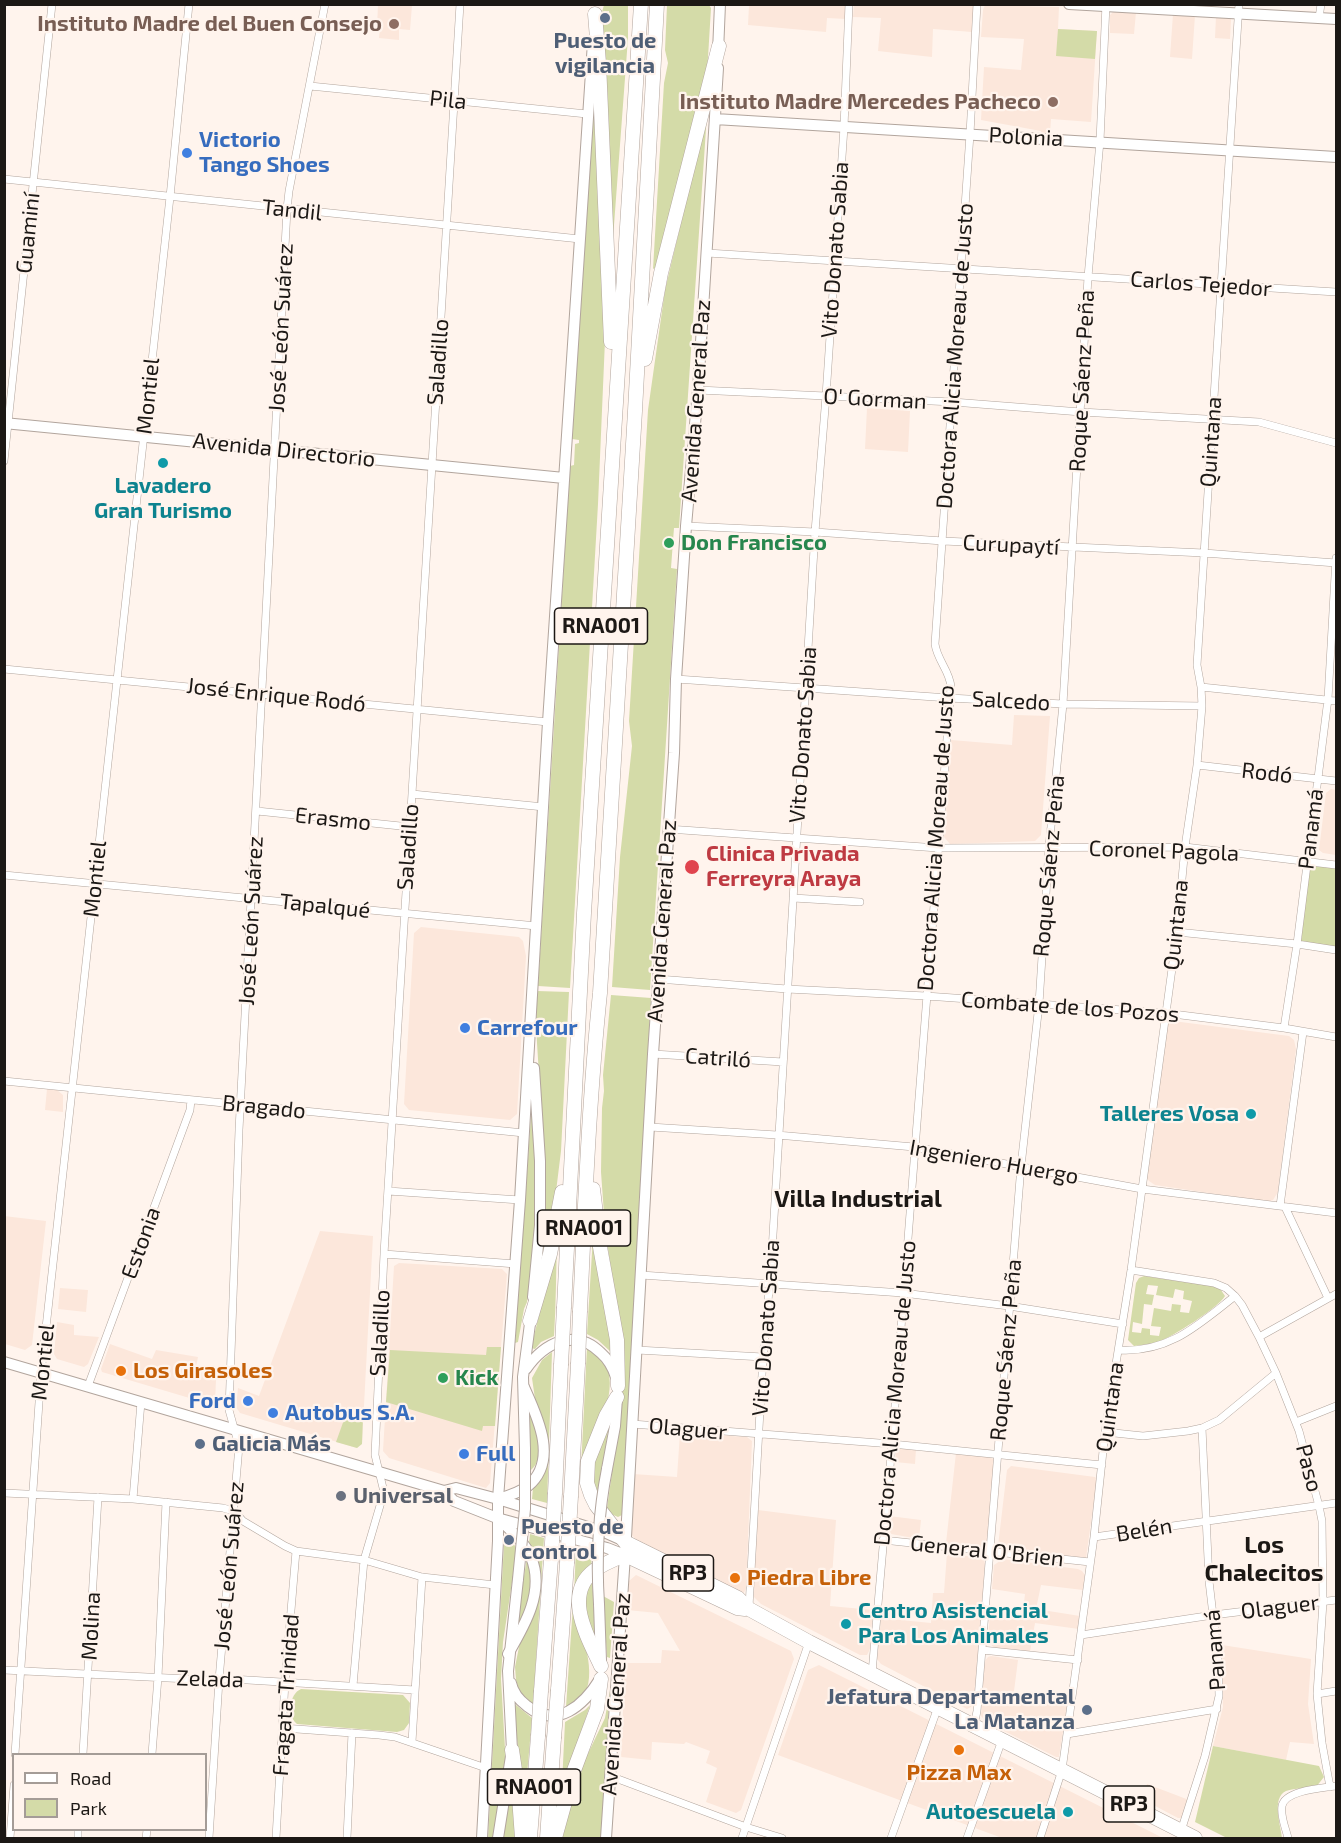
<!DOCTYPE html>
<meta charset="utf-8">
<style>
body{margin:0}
#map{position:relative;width:1341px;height:1843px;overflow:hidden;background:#fff4ed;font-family:"Exo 2",sans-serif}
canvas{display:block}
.frame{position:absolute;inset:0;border:6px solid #1c1815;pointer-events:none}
.legend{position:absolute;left:12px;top:1753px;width:195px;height:78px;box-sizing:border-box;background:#fff4ed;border:2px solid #a49c97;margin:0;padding:8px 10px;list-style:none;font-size:18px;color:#1c1815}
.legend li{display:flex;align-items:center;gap:12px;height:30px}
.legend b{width:30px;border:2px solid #a49c97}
</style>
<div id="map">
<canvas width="1341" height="1843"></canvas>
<div class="frame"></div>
<ul class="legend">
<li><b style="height:8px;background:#fff"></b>Road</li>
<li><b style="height:16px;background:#d4dba8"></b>Park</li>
</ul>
</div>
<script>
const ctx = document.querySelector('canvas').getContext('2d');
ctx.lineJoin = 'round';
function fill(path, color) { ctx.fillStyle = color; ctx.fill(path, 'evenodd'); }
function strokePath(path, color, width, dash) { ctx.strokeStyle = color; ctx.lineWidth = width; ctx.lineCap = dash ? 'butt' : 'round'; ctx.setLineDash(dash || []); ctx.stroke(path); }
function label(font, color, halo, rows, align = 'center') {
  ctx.font = font + ' "Exo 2",sans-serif'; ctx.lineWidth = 4.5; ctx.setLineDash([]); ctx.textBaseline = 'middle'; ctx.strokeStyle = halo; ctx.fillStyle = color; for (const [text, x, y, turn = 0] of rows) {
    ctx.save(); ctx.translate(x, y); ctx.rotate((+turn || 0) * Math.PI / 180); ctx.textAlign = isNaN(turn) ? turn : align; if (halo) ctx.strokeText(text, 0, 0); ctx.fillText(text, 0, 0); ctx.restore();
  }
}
fill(new Path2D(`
 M972,4l2,4 -2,24 -39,-3 -1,28 -54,-6 3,-33 -28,-1 1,-12z
 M378,5h34l-2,25 -11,-1v11l-20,-2 1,-11h-3z
 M749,5h97v14l-19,-1 -1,14 -78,-7z
 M985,5l74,2 -1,22 39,2 -6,91 -40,-3 -1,15h-9v-3l-60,-11 3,-53 37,3 3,-31 -43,-2 2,-27z
 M1113,12h23l-2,22 -24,-1v-18z
 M1173,14l22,1 -3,44 -22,-2z
 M1216,16l15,3 -1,20 -15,-1z
 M867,408l43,3 -2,41 -43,-3z
 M1014,715l36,1 -9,119 -6,6 -85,3 -6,-7 7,-97 61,5z
 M1331,789l5,1v65l-13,-2 -4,-3 7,-57z
 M421,927l98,10 4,4 3,15 -9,158 -7,6 -101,-10 -5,-6 10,-171z
 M1173,1021l116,15 5,4 2,9 -18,143 -5,8 -4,2 -114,-17 -6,-4 -2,-3 20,-153z
 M47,1089l10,1 6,5v17l-18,-2z
 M4,1216l42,5 -14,124 -7,5 -20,-6z
 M320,1231l53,5 -11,207 -5,5 -117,-35 -4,-6 2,-19 21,8z
 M399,1263l103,6 5,5 -17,209 -4,5 -97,-30 -6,-7 11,-185z
 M60,1288l28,2 -2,22 -28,-3z
 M57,1322l17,3v10l25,2 -11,27 -4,3 -27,-8 -3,-5z
 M110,1344l42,15 4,-9 42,7 -2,10 10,2 -1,8 11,3 -1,22 -2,3 -111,-33 -1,-3z
 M680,1433l67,4 5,4 -6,148 -3,5 -105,-52 -6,-7 -2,-9 3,-52 44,3z
 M902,1447l14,2 -1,15 -20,-2 1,-12z
 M956,1453l32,3 5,3 2,4 -7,81 -4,5 -38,-6z
 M1011,1466l84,11 2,2 -11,79 -86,-10 -2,-2 9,-76z
 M758,1510l78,10 -6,86 43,4 -3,39 -3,6h-7l-99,-51 -7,-7 -1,-5z
 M889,1516l32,4 -2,19 -28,-5 -3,-6z
 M947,1553l33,5 4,1 1,5 -10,137 -4,6 -4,2 -86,-45 -4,-5 4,-41 50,5 2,-30h11z
 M1003,1559l75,10 4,2 3,4 -2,15 -42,-5 -5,24 44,7 -1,13 -44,-6 -5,29 -35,-4 -3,-2 -4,-8 2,-23 32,5 3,-26 -33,-5 2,-24z
 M636,1575l155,76 3,8 -53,151 -5,3 -30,-11 11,-34 -11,-5 4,-12 -24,-9 -2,2 -32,-2 -1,18 -30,-3 4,-94h36l1,-13 18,1 -22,-38 -31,-3 2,-29z
 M1222,1645l89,14 -3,45 6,40 -24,-2 -4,18 -73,-14 10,-39z
 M991,1656l27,4 -5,39 54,7 -8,51h-3l-70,-35 -5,-6 3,-54 4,-5z
 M819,1665l344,173h-161l-224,-83 30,-85z
 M1147,1784l42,16 -7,18h-4l-36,-19z`), '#fce7db');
fill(new Path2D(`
 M604,5h24v33l-17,227 -10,-241h7l1,-13 -7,1z
 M667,5h42l2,3 -4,66 -51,193 -3,2 11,-186 4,-20 -3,-13z
 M1058,29l39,2 -2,28 -39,-3z
 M594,87l11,253 -7,164 -28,484 -32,-2 32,-520 4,-1 1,-21 4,-1v-3l-7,-1z
 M707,114l-28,414h-5l-3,40 6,1 -27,421 -38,-3 8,-130 12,-111 -3,-25 19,-311 17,-120z
 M1316,865l20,3v80l-35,-7 7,-70z
 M537,991l32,1 -8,159 -8,65 -12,61 3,-122 -8,-128z
 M611,995l40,3 -29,517 -4,2 -7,-3 -4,-6 16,-113v-42l-18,-125 -4,-56 1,-64 2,-17 -1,-16z
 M531,1116h3l1,123 -8,63 -3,7 -6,33 -3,1z
 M593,1236l16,84 3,33 -14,-13 -11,-6z
 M557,1242c-1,32 -1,63 -3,94l-13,6 -6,7 -4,-1z
 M1144,1276l75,11 6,9c-7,12 -53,41 -67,46 -8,2 -16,3 -24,4l-6,-6 8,-57 3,-5zM1148,1285l10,1 -2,9 17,3 2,-9 9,2 -1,8 9,2 -3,12 -9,-1 1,-7 -9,-1 -1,7 -17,-3 -3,18 10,1 -2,9 -9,-1v-6l-8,-1 -1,5 -9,-1 1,-10 9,2 2,-20 8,1 2,-10 -8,-1z
 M487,1347h14l-6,79h-12l-1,5 -96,-29 4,-52 96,5z
 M587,1347c6,5 15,11 19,19 14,26 -14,77 -25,102z
 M552,1352l-5,151 -15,-4 1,-11 12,-20 -13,-90 10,-18z
 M528,1412h2c6,16 16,46 1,58z
 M345,1417h18l-1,27 -5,4 -21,-6z
 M609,1426l-12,72 -6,-22 2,-16z
 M530,1534l14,4 -11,168 -8,-6 -6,-10 -3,-10 -1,-13 5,-25 12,-25 -3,-74z
 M508,1542l5,1 4,6 -14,93 -2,37 5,87 -11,72h-7l16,-294z
 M576,1548l16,5 -1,14 -17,29z
 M527,1558c9,26 -1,49 -9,73l-3,-1z
 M592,1578l2,30v38l-12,-44z
 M603,1596l11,6 -4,56 -3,-1z
 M573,1605c7,22 27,72 9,92 -3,4 -11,7 -16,10z
 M301,1689l102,6 7,8 -1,20 -5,7 -7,2 -100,-8c-10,-8 -8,-30 4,-35z
 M610,1690l-9,148h-39l6,-34 14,-38 23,-48z
 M513,1704l3,1 16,13 -5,57 -1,24 -2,1z
 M590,1705l-26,79h-2l3,-62 20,-12z
 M1213,1746l106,20 5,11 -8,10c-9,1 -21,1 -30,4 -15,7 -5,35 -4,47h-55l-32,-16z
 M512,1774l6,64h-16z`), '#d4dba8');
const street = new Path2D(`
 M1319,18l2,-14
 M310,86l277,28
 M4,179l576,60
 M707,253l629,39
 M698,390l255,12 128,10 178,10 77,21
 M4,461l48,-457
 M686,526l129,6 128,9 261,12 132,10
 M4,669l544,53
 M676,679l273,19 114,6 139,2
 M1201,687l135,14
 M1197,765l139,16
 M412,794l132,13
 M257,811l153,16
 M668,829l270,19 247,-1 151,18
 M4,875l533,51
 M793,898l67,4
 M1177,932l120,12 39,6
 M658,979l129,10 139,7 239,17 119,15 52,9
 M1284,1028l13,-84 31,-245 8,-141
 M653,1054l130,8
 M4,1081l520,52
 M650,1127l127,8 137,12 228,42 194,24
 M388,1191l132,9
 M1280,1206l23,-174
 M1285,1207l43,91
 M384,1254l132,10
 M1131,1270l83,13 12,5 9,8 7,9 17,32 17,36 23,58 20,75 3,15 1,81 -6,92 5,49 8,44
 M641,1275l262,18 106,13 114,18
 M1259,1337l77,-43
 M637,1350l126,7
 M1119,1350c50,3 79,-25 116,-54
 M88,1386l102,-276 1,-10
 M1296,1422l40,-16
 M632,1424l260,20 210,21
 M1105,1432l38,4 45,-5 14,-3 17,-8 57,-47
 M4,1493l129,6 90,9 11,3 9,10 42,25 11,5 68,9 58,17 73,8
 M133,1499l8,-97
 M1094,1537l242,-34
 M883,1540l207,22
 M749,1607l14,-250 8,-89 44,-736 11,-136 18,-269 5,-123
 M1081,1635l132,-20 123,-15
 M982,1650l96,10
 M4,1670l205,10 22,-1 184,11
 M872,1673l20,-229 59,-757c-1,-16 -14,-27 -16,-43l35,-510 7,-130
 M353,1686l11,-126 20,-68 -9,-37 9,-201 76,-1250
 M1317,1694l19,-3
 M974,1726l3,-15 44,-545 18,-162 10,-157 14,-143 25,-427 12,-136 6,-137
 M283,1728l96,7 16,2 91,31
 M1067,1734l150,-25
 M412,1742l10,-165
 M15,1754l26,-381 129,-1176 19,-193
 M83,1754l15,-257
 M152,1754l6,-77 8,-175
 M610,1776l136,51 36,11
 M1181,1831l24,-75 14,-60 -1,-38 -9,-77 -7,-153
 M10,1838l4,-53
 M78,1838v-8
 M146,1838l1,-8
 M209,1838l10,-158 20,-234 -10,-36 10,-280 48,-921 2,-18 36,-187
 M276,1838l9,-156 11,-131
 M347,1838l5,-105
 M742,1838l67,-196
 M891,1838l47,-131
 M967,1838l35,-98
 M1040,1838l22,-68 32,-233 11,-105 26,-162 46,-338 8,-85 12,-82 5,-59 -1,-19 -4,-22 42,-661
 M1288,1838c-2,-9 -8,-22 -6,-32 3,-16 41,-18 54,-20`);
const secondary = new Path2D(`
 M1069,4l267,15
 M718,52l2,-48
 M715,119l621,38
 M4,423l560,55
 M533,1297l7,-72v-64l-6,-93
 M526,1369c18,-26 49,-42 75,-16 7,6 12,15 15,24
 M525,1449l-2,-72 8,-61
 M607,1469l8,-43 2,-28
 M599,1604l2,57
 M511,1683c2,10 8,17 16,23 30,24 57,-1 73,-27
 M482,1838l16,-297v-42l22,-299 28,-478 45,-680
 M498,1838l14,-88 -4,-79 10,-92
 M606,1838l19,-283 28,-501 21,-301 2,-74 10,-153 12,-136 20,-322`);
const primary = new Path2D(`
 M4,1362l440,129 12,-3 42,11 106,33 18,8
 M444,1491l10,10 43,17 110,30 18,7
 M498,1499c10,-3 21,-6 30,-13 31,-26 9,-70 -4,-99
 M498,1518c11,11 27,24 33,39 14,34 -6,68 -23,97`);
const highway = new Path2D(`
 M595,14l4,49 12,279
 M645,359l16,-86 58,-227
 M593,1189l7,58 17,93 1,46
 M564,1307l20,-394 57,-909
 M580,1311c5,-106 9,-212 20,-318l35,-582 22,-407
 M530,1321l20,-67 12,-62
 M617,1397l-11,19 -18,45 -1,22 4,12 5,10 29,37 113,56 11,11 60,33 386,196
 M555,1493l6,-128
 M571,1496l7,-132
 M601,1666c-13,-28 -39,-72 -6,-96 9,-7 20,-11 30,-15l112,53 8,1
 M558,1690l9,-127
 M541,1691l10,-132
 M512,1750l7,47 3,41
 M530,1838l8,-102
 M547,1838l7,-100
 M555,1838l18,-65 24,-64 4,-30`);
strokePath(street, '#b2a59d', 8);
strokePath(secondary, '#b2a59d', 12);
strokePath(primary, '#b2a59d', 12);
strokePath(highway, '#b2a59d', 15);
strokePath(street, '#fff', 7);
strokePath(secondary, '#fff', 10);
strokePath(primary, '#fff', 10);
strokePath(highway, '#fff', 14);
const secondaryBridge = new Path2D(`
 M518,1579l7,-70v-60
 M599,1604c-3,-47 -1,-90 8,-135`);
const highwayBridge = new Path2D(`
 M578,1364l2,-53
 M561,1365l3,-58
 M551,1559l4,-66
 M567,1563l4,-67
 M538,1736l3,-45
 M554,1738l4,-48`);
strokePath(secondaryBridge, '#b2a59d', 12, []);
strokePath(highwayBridge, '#b2a59d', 15, []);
strokePath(secondaryBridge, '#fff', 10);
strokePath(highwayBridge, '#fff', 14);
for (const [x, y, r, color] of [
 [605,18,6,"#5c6f8a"],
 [394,24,6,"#8d6e63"],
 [1053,102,6,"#8d6e63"],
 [187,153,6,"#3f7fe0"],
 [163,463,6,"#0f9aa8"],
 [669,543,6,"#2e9e5b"],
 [692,867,8,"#e0444e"],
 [465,1028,6,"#3f7fe0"],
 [1251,1114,6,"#0f9aa8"],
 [121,1371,6,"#e8710a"],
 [443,1378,6,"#2e9e5b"],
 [248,1401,6,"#3f7fe0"],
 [273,1413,6,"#3f7fe0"],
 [200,1444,6,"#5c6f8a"],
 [464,1454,6,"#3f7fe0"],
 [341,1496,6,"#6b7280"],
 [509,1540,6,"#5c6f8a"],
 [735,1578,6,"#e8710a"],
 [846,1624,6,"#0f9aa8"],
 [1087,1710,6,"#5c6f8a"],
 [959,1750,6,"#e8710a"],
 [1068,1812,6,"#0f9aa8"]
]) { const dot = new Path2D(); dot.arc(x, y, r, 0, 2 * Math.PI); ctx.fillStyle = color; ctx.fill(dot); strokePath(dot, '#fff4ed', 2); }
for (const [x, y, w] of [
 [601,626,93],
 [584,1228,93],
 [688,1573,51],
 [534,1787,93],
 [1129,1804,51]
]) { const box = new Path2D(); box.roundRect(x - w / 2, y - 18, w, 36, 4.5); ctx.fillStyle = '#fff4ed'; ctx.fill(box); strokePath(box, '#1c1815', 1.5); }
label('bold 21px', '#1c1815', null, [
 ["RNA001",601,626],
 ["RNA001",584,1228],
 ["RP3",688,1573],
 ["RNA001",534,1787],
 ["RP3",1129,1804]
]);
label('bold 22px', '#785e54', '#fff4ed', [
 ["Instituto Madre del Buen Consejo",382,24],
 ["Instituto Madre Mercedes Pacheco",1041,102]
], 'right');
label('bold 22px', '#4e5e75', '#fff4ed', [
 ["Puesto de",605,41,"center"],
 ["vigilancia",605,66,"center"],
 ["Galicia Más",212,1444],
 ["Puesto de",521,1527],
 ["control",521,1552],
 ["Jefatura Departamental",1075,1697,"right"],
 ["La Matanza",1075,1722,"right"]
], 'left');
label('22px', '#1c1815', '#fff4ed', [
 ["Pila",448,100,6],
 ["Polonia",1026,137,3],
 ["Tandil",292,210,6],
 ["Guaminí",28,233,-84],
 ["Vito Donato Sabia",835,250,-86],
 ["Carlos Tejedor",1201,284,4],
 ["José León Suárez",281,328,-87],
 ["Doctora Alicia Moreau de Justo",955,356,-86],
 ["Saladillo",438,362,-86],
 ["Roque Sáenz Peña",1082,381,-87],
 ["Montiel",148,396,-84],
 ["O' Gorman",875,399,3],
 ["Avenida General Paz",696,401,-86],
 ["Quintana",1211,442,-86],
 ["Avenida Directorio",284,450,6],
 ["Curupaytí",1011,545,3],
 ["José Enrique Rodó",276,695,6],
 ["Salcedo",1011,701,3],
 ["Vito Donato Sabia",803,735,-86],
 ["Rodó",1267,773,6],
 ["Erasmo",333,819,6],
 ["Panamá",1311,829,-83],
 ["Doctora Alicia Moreau de Justo",936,838,-86],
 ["Saladillo",408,847,-86],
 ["Coronel Pagola",1164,851,2],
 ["Roque Sáenz Peña",1049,866,-85],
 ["Montiel",95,879,-84],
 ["Tapalqué",325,906,6],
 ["José León Suárez",251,921,-87],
 ["Avenida General Paz",662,921,-86],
 ["Quintana",1176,925,-84],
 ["Combate de los Pozos",1070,1007,4],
 ["Catriló",718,1058,4],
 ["Bragado",264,1107,6],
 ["Ingeniero Huergo",994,1162,10],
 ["Estonia",141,1243,-70],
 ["Vito Donato Sabia",766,1328,-86],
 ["Saladillo",380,1333,-87],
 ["Roque Sáenz Peña",1006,1350,-85],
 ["Montiel",43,1362,-84],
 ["Doctora Alicia Moreau de Justo",895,1393,-85],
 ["Quintana",1110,1407,-82],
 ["Olaguer",688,1429,5],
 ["Paso",1309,1468,75],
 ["Belén",1144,1530,-9],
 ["General O'Brien",987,1551,6],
 ["José León Suárez",229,1566,-85],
 ["Olaguer",1280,1607,-7],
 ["Molina",91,1626,-87],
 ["Panamá",1215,1650,-94],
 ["Zelada",210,1679,2],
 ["Avenida General Paz",616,1694,-86],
 ["Fragata Trinidad",286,1695,-86]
]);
label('bold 22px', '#366cbe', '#fff4ed', [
 ["Victorio",199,140],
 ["Tango Shoes",199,165],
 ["Carrefour",477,1028],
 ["Ford",236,1401,"right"],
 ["Autobus S.A.",285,1413],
 ["Full",476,1454]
], 'left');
label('bold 22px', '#0d838f', '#fff4ed', [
 ["Lavadero",163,486,"center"],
 ["Gran Turismo",163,511,"center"],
 ["Talleres Vosa",1239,1114],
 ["Centro Asistencial",858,1611,"left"],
 ["Para Los Animales",858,1636,"left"],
 ["Autoescuela",1056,1812]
], 'right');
label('bold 22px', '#27864d', '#fff4ed', [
 ["Don Francisco",681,543],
 ["Kick",455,1378]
], 'left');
label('bold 22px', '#be3a42', '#fff4ed', [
 ["Clinica Privada",706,854],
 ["Ferreyra Araya",706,879]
], 'left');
label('bold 22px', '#c56008', '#fff4ed', [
 ["Los Girasoles",133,1371],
 ["Piedra Libre",747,1578],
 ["Pizza Max",959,1773,"center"]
], 'left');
label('bold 22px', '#5b616d', '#fff4ed', [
 ["Universal",353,1496]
], 'left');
label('bold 24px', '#1c1815', '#fff4ed', [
 ["Villa Industrial",858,1199],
 ["Los",1264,1545],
 ["Chalecitos",1264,1573]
]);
</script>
